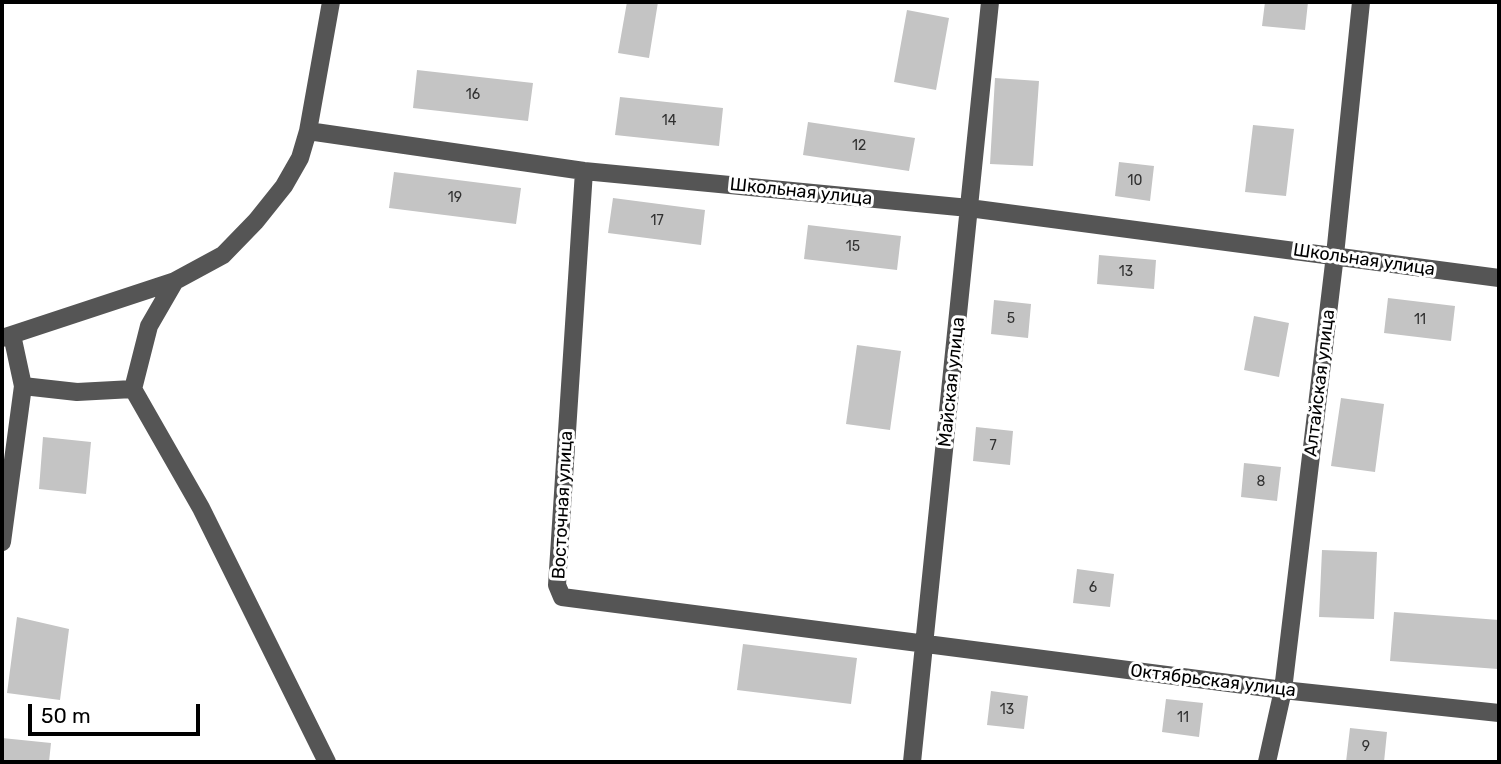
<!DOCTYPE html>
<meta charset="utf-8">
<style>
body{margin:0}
#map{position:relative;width:1501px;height:764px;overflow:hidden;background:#fff;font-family:Rubik,sans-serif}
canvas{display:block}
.frame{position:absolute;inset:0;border:4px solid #000;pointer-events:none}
.scale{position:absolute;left:28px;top:704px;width:172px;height:32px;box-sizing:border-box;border:4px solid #000;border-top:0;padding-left:9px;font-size:21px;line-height:24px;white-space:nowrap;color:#000;-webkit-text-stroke:5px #fff;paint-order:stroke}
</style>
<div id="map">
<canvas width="1501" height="764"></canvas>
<div class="frame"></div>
<div class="scale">50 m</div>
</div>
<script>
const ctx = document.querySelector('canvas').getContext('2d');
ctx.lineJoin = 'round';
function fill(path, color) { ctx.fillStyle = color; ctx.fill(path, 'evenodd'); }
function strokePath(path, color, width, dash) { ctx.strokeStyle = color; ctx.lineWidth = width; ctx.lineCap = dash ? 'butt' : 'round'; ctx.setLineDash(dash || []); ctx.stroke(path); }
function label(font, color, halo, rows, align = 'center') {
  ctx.font = font + ' Rubik,sans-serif'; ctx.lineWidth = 6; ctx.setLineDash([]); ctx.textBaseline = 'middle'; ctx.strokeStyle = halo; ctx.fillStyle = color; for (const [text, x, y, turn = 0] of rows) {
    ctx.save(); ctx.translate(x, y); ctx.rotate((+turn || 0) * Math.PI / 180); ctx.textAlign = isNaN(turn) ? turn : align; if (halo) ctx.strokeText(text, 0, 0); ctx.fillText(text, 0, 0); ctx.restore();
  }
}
fill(new Path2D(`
 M627,2h31l-9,56 -31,-5z
 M1265,2h43l-3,28 -43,-4z
 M907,10l42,8 -13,72 -42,-8z
 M417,70l116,13 -5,38 -115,-13z
 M995,78l44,3 -6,85 -43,-2z
 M620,97l103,11 -4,38 -104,-11z
 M808,122l107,16 -6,33 -106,-16z
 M1253,125l41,4 -8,67 -41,-4z
 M1119,162l35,4 -4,35 -35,-5z
 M394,172l127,16 -5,36 -127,-16z
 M613,198l92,12 -4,35 -93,-12z
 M808,225l93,11 -4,34 -93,-11z
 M1099,255l57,5 -2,29 -57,-5z
 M1388,298l67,8 -4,35 -67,-8z
 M994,300l37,4 -3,34 -37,-4z
 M1254,316l35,7 -10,54 -35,-7z
 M857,345l44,6 -11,79 -44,-6z
 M1341,398l43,6 -9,68 -44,-6z
 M976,427l37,4 -3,34 -37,-4z
 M43,437l48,5 -5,52 -47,-5z
 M1244,463l37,4 -4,34 -36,-4z
 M1322,550l55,2 -3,67 -55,-2z
 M1077,569l37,5 -4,33 -37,-4z
 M1394,612l105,8 -1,49 -108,-8z
 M17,617l52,12 -9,71 -53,-7z
 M743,644l114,14 -6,46 -114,-14z
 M991,691l37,5 -4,33 -37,-4z
 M1166,699l37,4 -4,34 -37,-5z
 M1350,728l37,4 -3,30h-38z
 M2,738l49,5 -2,19h-47z`), '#c4c4c4');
strokePath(new Path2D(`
 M308,131l23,-129
 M584,171l-27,414 5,12 721,93 216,23
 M175,281l-26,45 -16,63 68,119 126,254
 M2,338l173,-57 48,-26 33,-34 28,-35 16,-28 8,-27 276,40 385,37 530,70
 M23,386l54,6 56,-3
 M2,542l21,-156 -11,-51
 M912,762l78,-760
 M1267,762l16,-72 52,-435 26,-253`), '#555', 18);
label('14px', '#313131', null, [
 ["16",473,95],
 ["14",669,121],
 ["12",859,146],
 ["10",1135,181],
 ["19",455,198],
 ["17",657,221],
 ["15",853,247],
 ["13",1126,272],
 ["5",1011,319],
 ["11",1420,320],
 ["7",993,446],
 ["8",1261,482],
 ["6",1093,588],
 ["13",1007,710],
 ["11",1183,718],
 ["9",1366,747]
]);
label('18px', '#000', '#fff', [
 ["Школьная улица",801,192,6],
 ["Школьная улица",1364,260,8],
 ["Майская улица",952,382,-84],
 ["Алтайская улица",1320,383,-83],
 ["Восточная улица",563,505,-87],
 ["Октябрьская улица",1213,681,7]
]);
</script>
